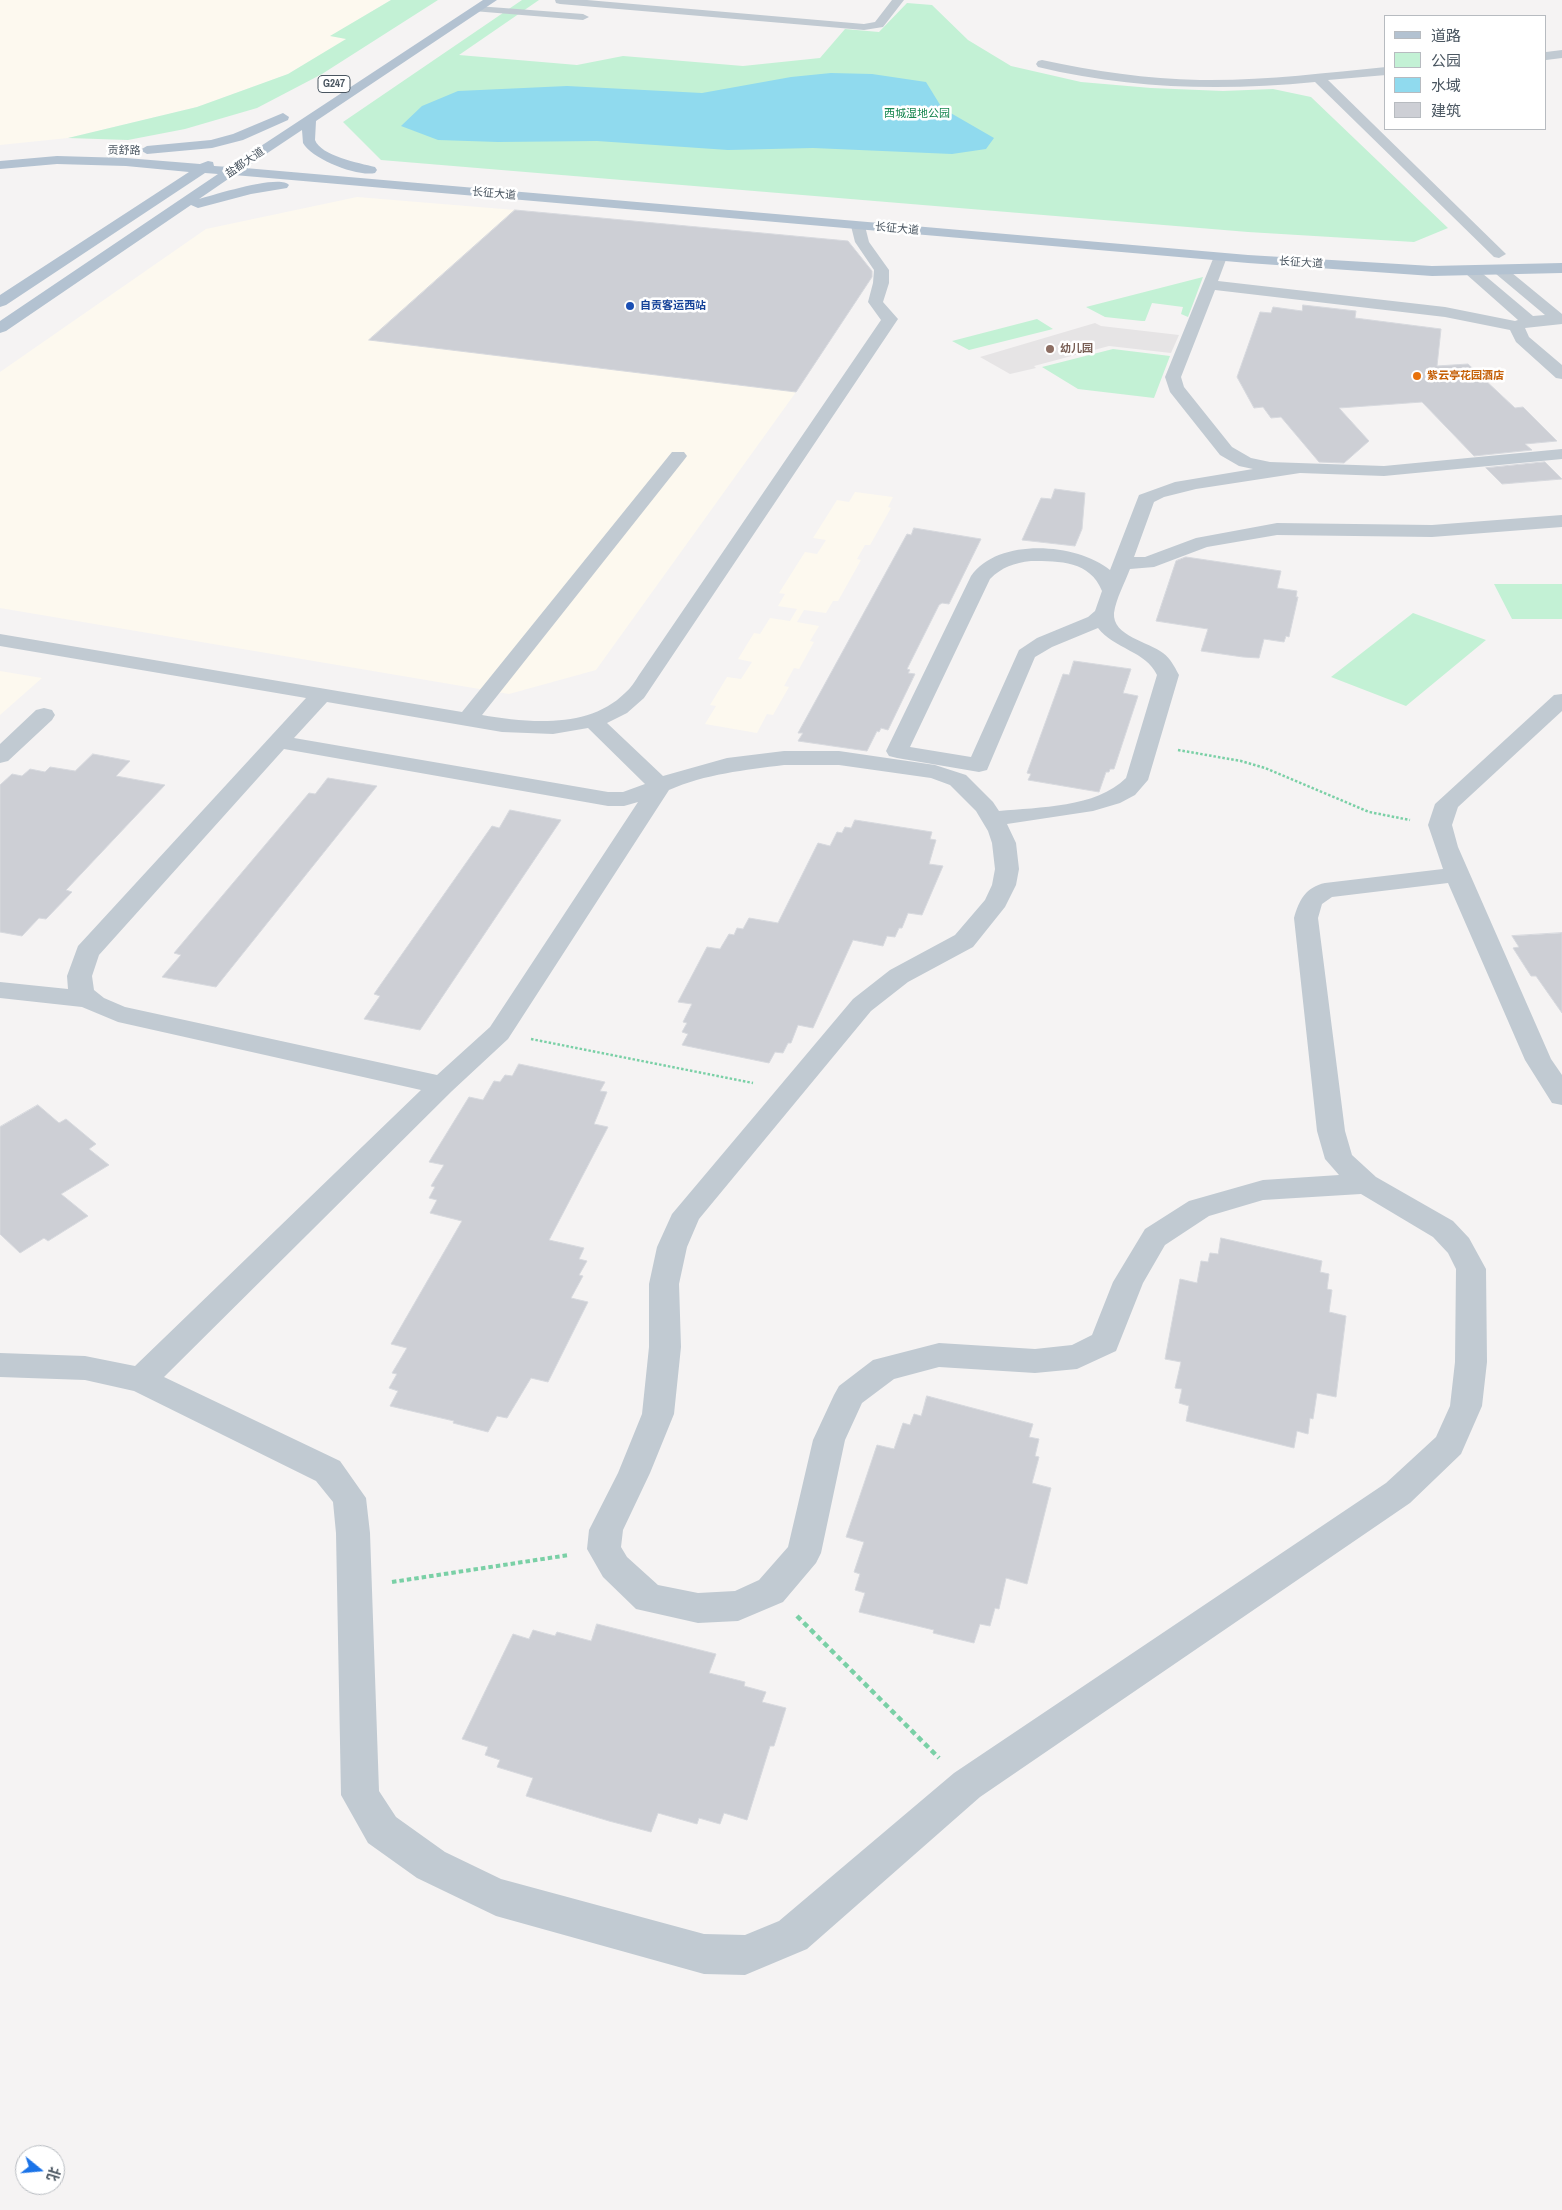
<!DOCTYPE html>
<meta charset="utf-8">
<style>
body{margin:0}
#map{position:relative;width:1562px;height:2210px;overflow:hidden;background:#f5f3f3;font-family:"Archivo Narrow","Noto Sans SC",sans-serif}
canvas{display:block}
.legend{position:absolute;left:1384px;top:15px;width:162px;height:115px;box-sizing:border-box;background:#fff;border:1px solid #b7bbc0;margin:0;padding:6px 9px;list-style:none;font-size:15px;color:#4a5661}
.legend li{display:flex;align-items:center;gap:10px;height:25px}
.legend b{width:25px;border:1px solid #b7bbc0}
.north{position:absolute;left:15px;top:2145px;width:50px;height:50px;box-sizing:border-box;background:#fff;border:1px solid #b7bbc0;border-radius:50%;rotate:107deg;font-size:14px;font-weight:700;line-height:20px;text-align:center;color:#4a5661}
.north::after{content:'';display:block;margin:auto;width:18px;height:22px;background:#1a73e8;clip-path:polygon(50% 0,100% 100%,50% 72%,0 100%)}
</style>
<div id="map">
<canvas width="1562" height="2210"></canvas>
<ul class="legend">
<li><b style="height:6px;background:#b3c2d1"></b>道路</li>
<li><b style="height:14px;background:#c3f1d5"></b>公园</li>
<li><b style="height:14px;background:#90daee"></b>水域</li>
<li><b style="height:14px;background:#cdcfd5"></b>建筑</li>
</ul>
<div class="north">北</div>
</div>
<script>
const ctx = document.querySelector('canvas').getContext('2d');
ctx.lineJoin = 'round';
function fill(path, color) { ctx.fillStyle = color; ctx.fill(path, 'evenodd'); }
function strokePath(path, color, width, dash) { ctx.strokeStyle = color; ctx.lineWidth = width; ctx.lineCap = dash ? 'butt' : 'round'; ctx.setLineDash(dash || []); ctx.stroke(path); }
function label(font, color, halo, rows, align = 'center') {
  ctx.font = font + ' "Archivo Narrow","Noto Sans SC",sans-serif'; ctx.lineWidth = 5; ctx.setLineDash([]); ctx.textBaseline = 'middle'; ctx.strokeStyle = halo; ctx.fillStyle = color; for (const [text, x, y, turn = 0] of rows) {
    ctx.save(); ctx.translate(x, y); ctx.rotate((+turn || 0) * Math.PI / 180); ctx.textAlign = isNaN(turn) ? turn : align; if (halo) ctx.strokeText(text, 0, 0); ctx.fillText(text, 0, 0); ctx.restore();
  }
}
fill(new Path2D(`
 M0,0h391l-60,36 16,3 -59,35 -91,33 -129,31 -68,7z
 M357,197l158,13 -145,130 426,52 -200,278 -87,24 -509,-86v-236l206,-143z
 M855,492l38,5 -5,10 3,1 -21,37h-5l-8,14 4,1 -23,41h-5l-7,12 -22,-3 -7,12 22,4 -9,15 4,1 -15,27 -5,-1 -10,18 5,1 -16,28 -6,-1 -10,19 -52,-9 11,-18 -6,-1 17,-28 14,2 11,-17 -14,-3 16,-26 6,1 10,-16 20,3 7,-12 -19,-3 7,-12 -6,-1 26,-41 12,2 9,-14 -13,-2 24,-38 12,2z
 M0,671l42,7 -42,37z`), '#fdf9ef');
fill(new Path2D(`
 M1095,323l6,3 78,9 -8,18 -62,-7 -75,20 2,2 -26,6 -30,-17z`), '#e6e4e5');
fill(new Path2D(`
 M391,0h47l-116,74 -65,34 -72,21 -57,11 -60,-2 129,-31 91,-33 58,-35 -16,-3z
 M522,0h17l-80,55 118,10 46,-9 120,10 77,-8 25,-29 34,3 28,-29 25,2 36,35 43,26 70,16 70,6 72,3 50,-2 38,8 137,131 -34,14 -166,-10 -867,-72 -38,-38z
 M1203,277l-15,40 -7,-3 2,-7 -31,-4 -7,18h-3l-37,-4 -19,-10z
 M1037,319l16,10 -84,21 -17,-9z
 M1113,349l57,7 -16,42 -76,-9 -36,-22z
 M1494,584h68v35h-50z
 M1413,613l73,27 -80,66 -75,-29z`), '#c3f1d5');
fill(new Path2D(`
 M831,73l41,1 54,8 16,26 52,30 -8,11 -34,5 -139,-6 -85,2 -131,-9 -99,1 -60,-2 -37,-14 21,-20 36,-15 109,-5 135,7 89,-16z`), '#90daee');
const building = new Path2D(`
 M515,210l333,31 24,30v6l-76,115 -427,-52z
 M1303,305l53,6 -1,7 86,11 -4,37 31,-2 47,44 8,-1 34,34 -32,3 7,6 -58,6 -52,-54 -83,6 30,33 -25,22 -25,-1 -38,-45 -10,1 -8,-11 -9,1 -17,-31 23,-65 11,1 2,-6 29,4z
 M1545,462l17,17 -60,5 -16,-16z
 M1055,489l30,4 -3,36 -7,17 -53,-6 19,-42 10,1z
 M914,528l67,11 -32,65 -7,-1 -3,2 -32,64 3,1 -2,3 7,1 -27,56 -7,-2 -2,4 -2,-1 -10,20 -69,-10 5,-8h-5l109,-199 4,1z
 M1186,557l95,14 -4,17 20,3 -1,6h2l-9,40 -3,-1 -2,6 -20,-3 -5,19 -16,-1 -42,-6 7,-22 -52,-8 20,-60z
 M1074,661l57,8 -8,24 15,3 -24,73h-4l-1,3h-3l-7,20 -71,-12 3,-6 -4,-1 36,-99 6,1z
 M93,754l37,7 -14,15 49,9 -99,105 6,2 -26,27 -7,-1 -17,18 -22,-4v-147l12,-11 10,2 8,-7 15,3 5,-5 25,4z
 M328,778l49,8 -161,201 -54,-10 19,-22 -7,-2 135,-160 6,1z
 M510,810l51,10 -141,210 -56,-11 16,-23 -6,-2 118,-168 7,2z
 M855,820l77,12 -2,7 6,1 -7,24 14,2 -21,49 -14,-2 -6,15h-3l-4,9 -8,-1 -4,10 -30,-6 -40,88 -15,-3 -7,18h-3l-5,10 -8,-1 -6,11 -87,-18 6,-11 -6,-2 5,-9 -4,-1 9,-18 -14,-2 29,-55 13,2 9,-15 5,1 3,-7 6,1 6,-11 29,5 40,-80 12,3 7,-14 5,1 3,-6 6,1z
 M1562,933v80l-26,-37h-5l-18,-28 6,-1 -7,-11z
 M519,1064l86,18 -5,9 7,1 -13,32 14,3 -59,113 35,8 -5,11 8,2 -8,14 4,1 -12,22 17,4 -40,80 -17,-4 -24,40 -10,-2 -9,16 -35,-9 1,-2 -64,-15 8,-15 -9,-3 8,-14 -5,-1 15,-25 -16,-4 71,-123 -32,-8 7,-13 -8,-2 6,-11 -4,-1 13,-21 -15,-3 40,-65 14,3 11,-19 6,1 5,-7 7,1z
 M38,1105l21,18 7,-4 30,25 -7,5 20,16 -48,29 27,22 -40,25 -4,-3 -24,15 -20,-19v-107z
 M1221,1238l101,23 -2,11 9,2 -2,15 5,1 -3,22 17,4 -10,81 -19,-4 -4,26 -3,-1 -2,16 -11,-3 -3,17 -108,-27 3,-15 -10,-3 3,-14 -7,-1 6,-26 -16,-3 15,-80 17,4 4,-22 7,1 2,-9 8,1z
 M927,1396l106,28 -4,13 10,2 -4,17 4,1 -7,26 19,5 -24,96 -21,-6 -7,31 -4,-1 -5,18 -10,-2 -6,19 -41,-10 1,-3 -75,-18 6,-19 -10,-3 5,-16 -6,-2 10,-30 -18,-5 31,-92 17,4 9,-26 7,2 4,-11 7,2z
 M597,1624l119,30 -7,19 36,9 -1,4 22,6 -4,10 24,6 -12,38h-4l-23,74 -23,-7 -4,11 -21,-6 -2,6 -39,-11 -7,19 -42,-11 -83,-25 7,-18 -36,-11 3,-7 -15,-5 3,-8 -26,-8 51,-105 16,5 4,-9 22,6 2,-4 34,9z`);
fill(building, '#cdcfd5');
strokePath(building, '#d7d9de', 1);
strokePath(new Path2D(`
 M1178,750l63,11 24,7 104,44 41,8
 M531,1039l222,44`), '#7ad0a6', 2.5, [2.5, 2]);
strokePath(new Path2D(`
 M392,1582l177,-27`), '#7ad0a6', 4, [4.5, 3]);
strokePath(new Path2D(`
 M797,1616l142,142`), '#7ad0a6', 4.5, [5.5, 4]);
fill(new Path2D(`
 M555,0h32l277,24 11,-2 17,-22h12l-21,27 -19,3 -304,-26 -4,-1z
 M477,6l106,8 6,3 -6,3 -110,-9v-4z
 M1562,50v8l-16,2v-8z
 M1042,60c52,11 105,19 158,20 62,1 124,-7 186,-13v8l-58,5 178,174 -7,4 -5,-1 -179,-175c-93,9 -186,7 -277,-15l-2,-3 2,-3z
 M858,222l7,4 4,16 20,28v13l-6,19 15,17 -254,379 -17,15 -20,10 56,53 64,-18 57,-7h55l96,14 31,10 27,27 6,9c40,-4 97,-3 127,-33l31,-103c-11,-24 -43,-26 -59,-47l-46,19 -17,10 -48,113 -8,2 -82,-14 -8,-2 -3,-5 85,-175c27,-39 106,-33 139,-6l29,-75 36,-13 78,-13 -14,-3 -19,-11 -50,-63 -5,-15 50,-123h10l2,3 -9,24 227,26 70,14 3,-1 -52,-46 -3,-3 8,-5 5,2 57,48 12,-1 -49,-41 -3,-3 8,-5 5,2 56,46v10l-37,4 4,9 33,28v14l-6,-1 -40,-36 -6,-12 -65,-13 -230,-27 -34,87 3,10 48,60 19,11 19,4 114,4 178,-17v10l-178,17 -84,-3 -104,16 -32,8 -10,5 -20,55h11l51,-19 81,-15 155,2 130,-10v12l-130,10 -155,-2 -70,12 -53,20 -24,2c-5,13 -14,30 -16,44 -2,23 35,29 49,40 8,6 11,13 16,22l-31,105 -13,15 -15,8 -27,8 -86,13 9,19 3,26 -3,16 -11,22 -32,40 -65,35 -37,29 -172,208 -12,28 -8,37 2,63 -7,67 -24,59 -27,57 -2,17 6,10 31,28 40,8 37,-2 24,-11 29,-33 25,-107 21,-45 5,-9 34,-26 66,-17 96,6 37,-4 20,-10 21,-53 32,-53 44,-28 74,-21 76,-5 -14,-16 -8,-28 -23,-213c5,-18 12,-31 31,-35l118,-14 -15,-44 7,-21 119,-109 8,-1v17l-104,96 -6,18 6,22 93,212 11,16v30l-10,-2 -27,-43 -77,-177 -116,14 -10,7 -4,14 27,213 7,24 24,22 77,44 16,17 17,31 1,93 -5,44 -21,48 -51,49 -430,294 -173,152 -62,26 -41,-1 -208,-58 -79,-38 -49,-35 -27,-48 -5,-262 -3,-31 -17,-21 -182,-90 -49,-11 -85,-3v-24l85,3 50,10 286,-276 -303,-68 -36,-15 -82,-9v-16l68,7 -1,-13 11,-30 228,-248 -306,-52v-12l462,78 210,-260h12l3,4 -3,4 -202,255c46,8 107,14 143,-22 6,-5 10,-12 14,-18l242,-355 -13,-18 5,-19 1,-13 -19,-28 -4,-16zM1031,561c29,0 59,0 71,30l-7,20 -7,6 -51,21 -18,12 -48,107 -61,-10 80,-168c12,-12 24,-16 41,-18zM327,702l175,30 51,2 35,-6 57,56 -22,8h-15l-314,-54zM284,749l324,57h16l14,-4 -148,225 -53,48 -312,-68 -21,-9 -10,-8 -2,-14 7,-21zM784,765h55l92,13 19,7 26,26 12,20 4,12 3,26 -3,16 -7,15 -30,35 -65,35 -37,29 -181,215 -15,33 -8,37v63l-7,67 -24,59 -29,57 -2,19 16,28 33,32 62,14 40,-2 45,-19 33,-39 5,-10 24,-113 17,-37 32,-24 45,-12 96,6 42,-4 39,-18 27,-68 22,-38 44,-29 54,-16 98,-6 72,43 15,16 8,16 -1,93 -5,44 -14,31 -50,46 -432,290 -175,148 -34,14 -41,-1 -203,-55 -56,-27 -49,-35 -17,-26 -9,-258 -4,-35 -26,-37 -176,-84 288,-286 56,-52 161,-249c36,-16 76,-20 115,-25z
 M44,708l8,2 3,5 -3,5 -44,41 -8,2v-19l36,-34z`), '#c1cad2');
fill(new Path2D(`
 M483,0h14l-181,121 -1,19c6,16 44,23 60,27l2,3 -2,3c-18,4 -63,-14 -72,-30l-1,-13 -57,38 1003,87 184,11 130,-3v10l-130,3 -184,-13 -1014,-88 -35,24c15,-4 81,-25 90,-14l-2,3 -36,6 -53,14 -7,-3 -185,126 -6,2v-12l218,-147 -13,-1 -199,132 -6,2v-12l189,-123 -63,-6 -69,-2 -57,5v-8l57,-5 69,2 74,6 8,-3 5,1 1,4 15,1z
 M283,113l6,4 -1,3 -45,20 -31,8 -65,6 -7,-4 7,-4 64,-6 22,-6z`), '#b3c2d1');
for (const [x, y, r, color] of [
 [630,306,5,"#1a4fb4"],
 [1050,349,5,"#8d6e63"],
 [1417,376,5,"#e8710a"]
]) { const dot = new Path2D(); dot.arc(x, y, r, 0, 2 * Math.PI); ctx.fillStyle = color; ctx.fill(dot); strokePath(dot, '#fff', 2); }
for (const [x, y, w] of [
 [334,84,32]
]) { const box = new Path2D(); box.roundRect(x - w / 2, y - 8.5, w, 17, 4); ctx.fillStyle = '#fff'; ctx.fill(box); strokePath(box, '#4a5661', 1); }
label('bold 11px', '#4a5661', null, [
 ["G247",334,84]
]);
label('11px', '#17864f', '#fff', [
 ["西城湿地公园",917,114]
]);
label('11px', '#4a5661', '#fff', [
 ["贡舒路",124,151,1],
 ["盐都大道",245,163,-34],
 ["长征大道",494,194,5],
 ["长征大道",897,229,5],
 ["长征大道",1301,263,4]
]);
label('bold 11px', '#164399', '#fff', [
 ["自贡客运西站",640,306]
], 'left');
label('bold 11px', '#785e54', '#fff', [
 ["幼儿园",1060,349]
], 'left');
label('bold 11px', '#c56008', '#fff', [
 ["紫云亭花园酒店",1427,376]
], 'left');
</script>
